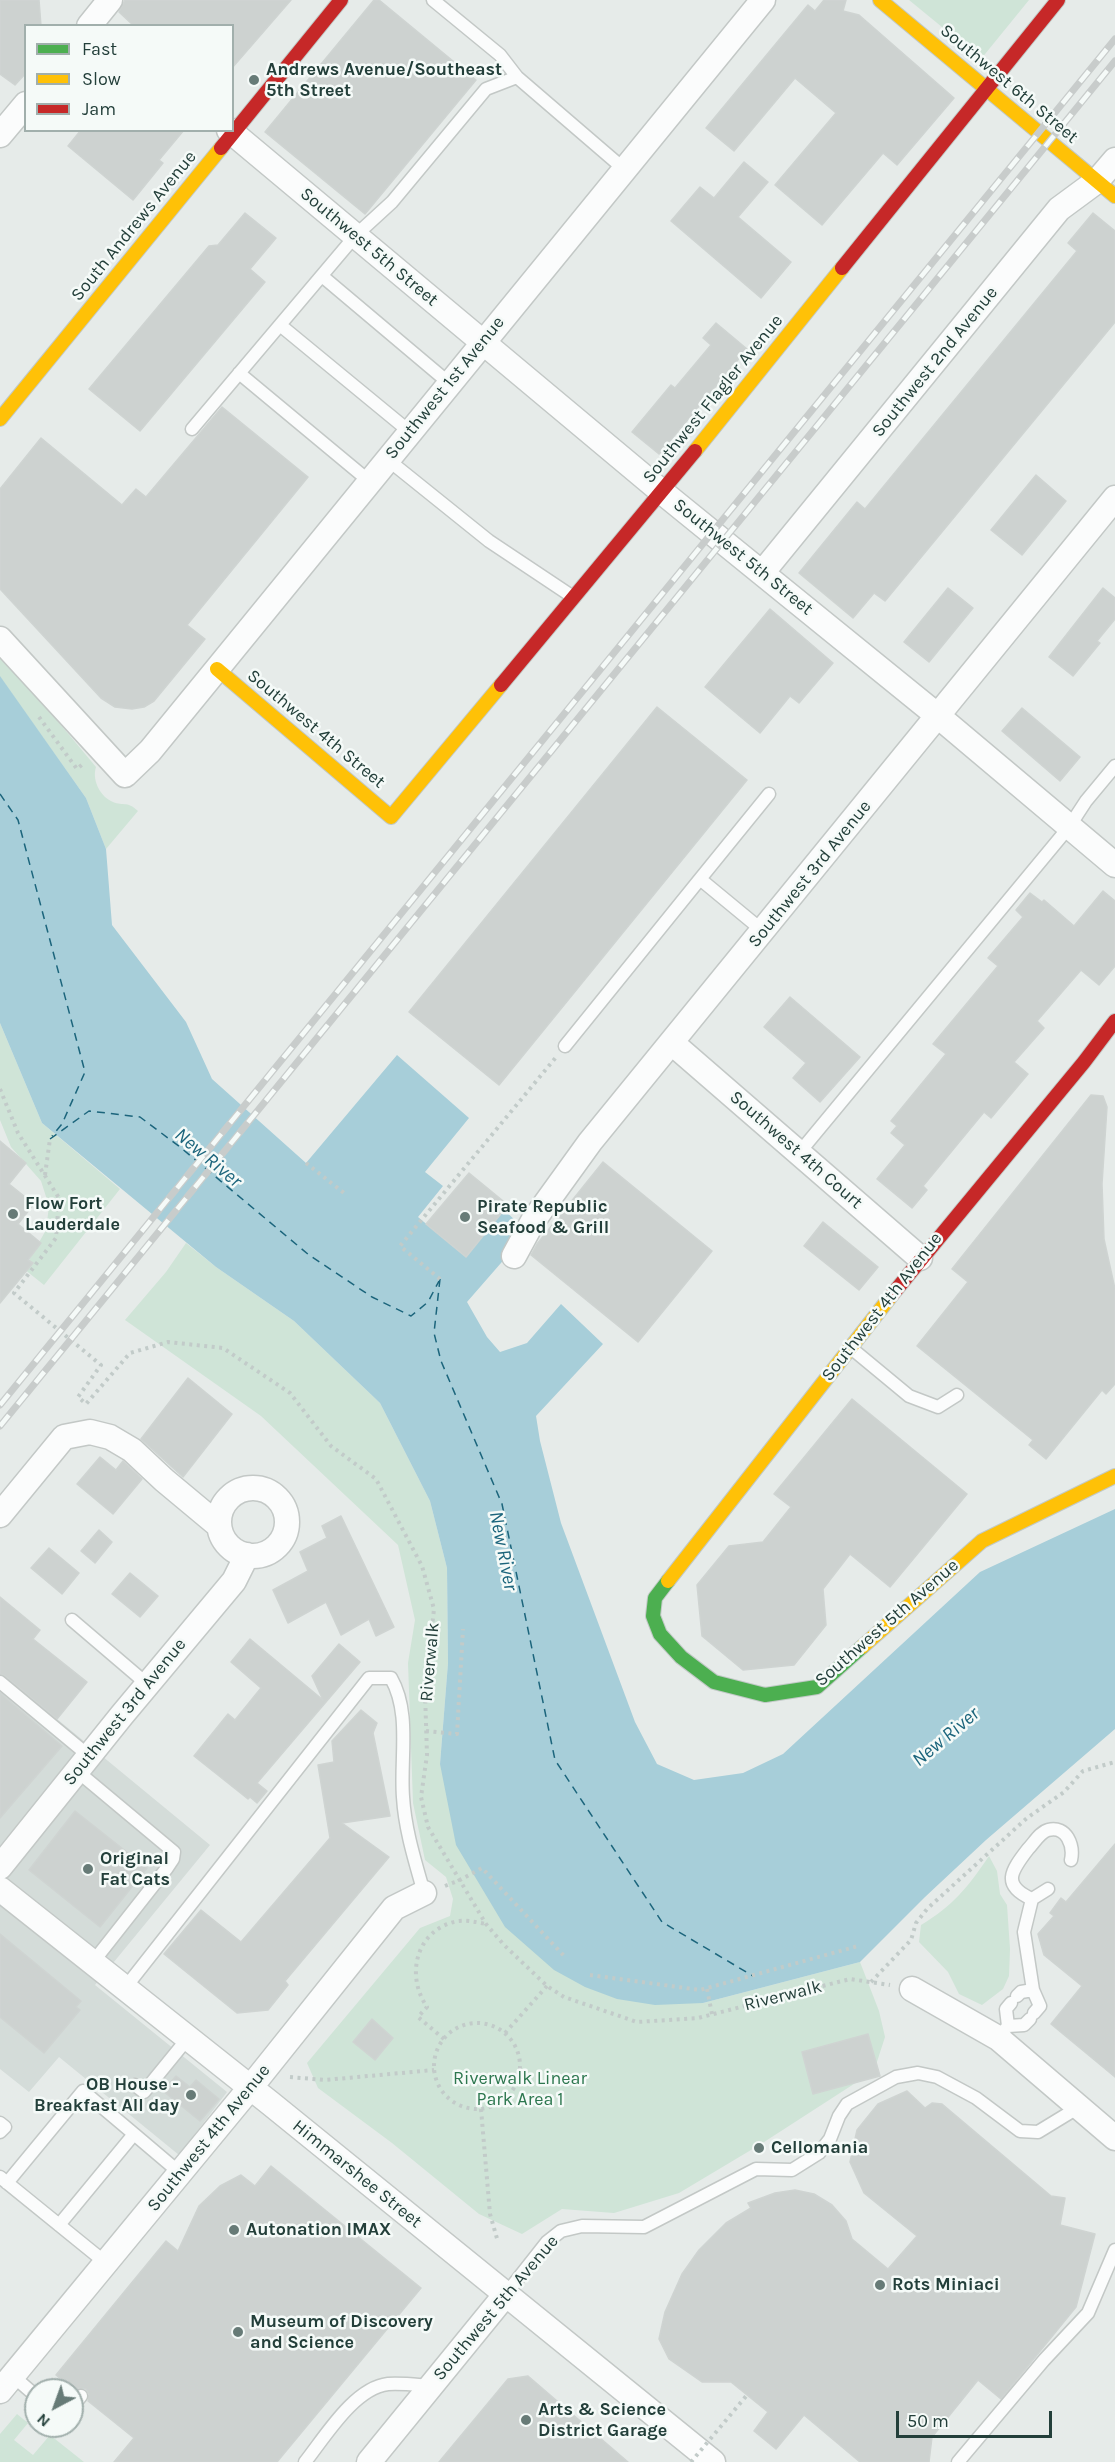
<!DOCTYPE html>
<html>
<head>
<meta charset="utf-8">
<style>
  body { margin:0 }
  #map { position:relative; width:1115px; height:2462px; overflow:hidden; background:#e6ebe9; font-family:Karla,sans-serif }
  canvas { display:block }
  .legend { position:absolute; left:24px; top:24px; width:210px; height:108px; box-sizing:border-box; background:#f5faf8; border:2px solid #a1afac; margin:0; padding:8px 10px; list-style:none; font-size:18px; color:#233f3a }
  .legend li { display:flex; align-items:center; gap:12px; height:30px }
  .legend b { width:30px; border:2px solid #a1afac }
  .north { position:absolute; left:24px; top:2378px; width:60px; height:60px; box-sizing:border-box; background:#f5faf8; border:2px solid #a1afac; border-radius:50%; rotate:221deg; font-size:16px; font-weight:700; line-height:24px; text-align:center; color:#233f3a }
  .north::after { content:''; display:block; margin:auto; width:21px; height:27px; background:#677b77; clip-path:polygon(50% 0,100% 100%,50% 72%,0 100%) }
  .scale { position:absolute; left:896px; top:2411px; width:156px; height:27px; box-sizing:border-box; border:3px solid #233f3a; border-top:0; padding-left:8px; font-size:18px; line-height:21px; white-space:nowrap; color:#233f3a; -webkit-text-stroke:4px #f5faf8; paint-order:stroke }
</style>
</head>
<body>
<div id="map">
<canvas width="1115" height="2462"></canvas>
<ul class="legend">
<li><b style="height:8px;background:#4caf50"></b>Fast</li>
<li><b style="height:8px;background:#ffc107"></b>Slow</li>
<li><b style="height:8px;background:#c62828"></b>Jam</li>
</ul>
<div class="north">N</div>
<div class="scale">50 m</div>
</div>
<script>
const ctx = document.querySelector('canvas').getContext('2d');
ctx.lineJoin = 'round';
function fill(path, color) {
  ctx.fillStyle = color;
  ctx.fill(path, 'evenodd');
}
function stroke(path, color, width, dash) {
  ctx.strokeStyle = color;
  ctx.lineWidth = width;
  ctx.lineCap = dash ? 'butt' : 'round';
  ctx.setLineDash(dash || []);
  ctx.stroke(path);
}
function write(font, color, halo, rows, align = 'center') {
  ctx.font = font + ' Karla,sans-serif';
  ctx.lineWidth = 5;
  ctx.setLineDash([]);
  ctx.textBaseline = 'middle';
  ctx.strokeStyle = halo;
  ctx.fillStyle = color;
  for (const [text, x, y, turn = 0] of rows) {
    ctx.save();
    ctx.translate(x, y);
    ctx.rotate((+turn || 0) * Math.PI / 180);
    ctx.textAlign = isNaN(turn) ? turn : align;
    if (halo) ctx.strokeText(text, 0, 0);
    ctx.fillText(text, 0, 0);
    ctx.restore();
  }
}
const built = new Path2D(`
  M 0,1672 L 210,1845 L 95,1985 L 227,2092 L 179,2155 L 59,2057 L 29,2092 L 0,2069 Z`);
const green = new Path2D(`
  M 909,0 L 1029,0 L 981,59 Z
  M 0,652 L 96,767 C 92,779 99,795 111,801 C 122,807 127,800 138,811 L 106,849 L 86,798 L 0,677 Z
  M 0,1023 L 42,1123 L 120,1189 L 44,1285 L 24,1269 L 46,1230 L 49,1206 L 41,1181 L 11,1147 L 0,1120 Z
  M 186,1243 L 216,1267 L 294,1321 L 380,1403 L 430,1501 L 447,1568 L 448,1663 L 440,1764 L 703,2003 L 860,1962 L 879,2011 L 885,2037 L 874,2071 L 761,2144 L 679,2193 L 614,2213 L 562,2209 L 522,2234 L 479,2214 L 392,2143 L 318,2088 L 307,2063 L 420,1928 L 450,1916 L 453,1899 L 446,1877 L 425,1860 L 413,1803 L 408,1663 L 415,1620 L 398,1545 L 261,1416 L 125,1320 L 166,1272 Z
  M 989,1856 L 997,1871 L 1000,1894 L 1007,1905 L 1010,1949 L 1009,1976 L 1003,1989 L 982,2005 L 959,1994 L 948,1972 L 919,1942 L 921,1925 C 953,1906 968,1887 989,1856 Z
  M 17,2414 L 28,2423 L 14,2440 L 33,2455 L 50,2435 L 84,2462 L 0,2462 L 0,2434 Z`);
const water = new Path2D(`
  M 0,676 L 86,798 L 106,849 L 112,925 L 186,1022 L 212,1079 L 306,1163 L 397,1055 L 469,1118 L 425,1172 L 443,1186 L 418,1217 L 466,1257 L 504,1210 L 528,1232 L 467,1302 L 487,1337 L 500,1352 L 527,1343 L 561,1304 L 603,1344 L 536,1416 L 540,1441 L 561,1523 L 635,1722 L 657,1764 L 694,1780 L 743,1773 L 783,1754 L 980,1572 L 1115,1509 L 1115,1729 L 986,1840 L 925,1897 L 860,1962 L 703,2003 L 655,2005 L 617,1999 L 585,1987 L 554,1970 L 505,1927 L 456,1845 L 440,1764 L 448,1663 L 447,1568 L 430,1501 L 380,1403 L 294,1321 L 216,1267 L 42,1123 L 0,1023 Z`);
const ferry = new Path2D(`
  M 0,794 L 18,820 L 85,1072 L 62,1124 L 52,1136
  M 50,1139 L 89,1111 L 140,1117 L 180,1147 L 309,1255 L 372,1297 L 411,1316 L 428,1302 L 439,1281
  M 440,1279 L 434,1333 L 441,1361 L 502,1504 L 555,1760 L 662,1922 L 753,1976`);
const building = new Path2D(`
  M 0,0 L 39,0 L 41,26 L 26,26 L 26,73 L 15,85 L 0,74 Z
  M 291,0 L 232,68 L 232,26 L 134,26 L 119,12 L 125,0 Z
  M 374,0 L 379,0 L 476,80 L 365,214 L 265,132 Z
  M 824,0 L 846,0 L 843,11 L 859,15 L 954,98 L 897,165 L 883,153 L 822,225 L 775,185 L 836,113 L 795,78 L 734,151 L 706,128 L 808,5 L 815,11 Z
  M 81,130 L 184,130 L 159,160 L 163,163 L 133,200 L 68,146 Z
  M 744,162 L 768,182 L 738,217 L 791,262 L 761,298 L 671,221 L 700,187 L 714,198 Z
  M 245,213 L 276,238 L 250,269 L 265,282 L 140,431 L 89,389 L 209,246 L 218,245 Z
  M 1093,213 L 1115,231 L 1115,322 L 885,601 L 874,593 L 853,618 L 799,573 L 857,502 L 865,509 L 1077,251 L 1068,243 Z
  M 716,323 L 747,349 L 659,454 L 632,432 L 671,385 L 675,388 L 711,345 L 703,338 Z
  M 222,407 L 308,477 L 187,625 L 205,639 L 154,701 L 144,707 L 132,709 L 115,707 L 101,698 L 0,589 L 0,489 L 41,438 L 122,505 L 136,489 L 146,497 Z
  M 1036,475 L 1066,501 L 1022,555 L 991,530 Z
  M 948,588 L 973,608 L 929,662 L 904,642 Z
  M 1103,588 L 1115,598 L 1115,619 L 1097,641 L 1100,643 L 1073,676 L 1049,657 Z
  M 770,609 L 833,663 L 799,703 L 790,696 L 760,733 L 705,687 Z
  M 657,707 L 747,780 L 499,1085 L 409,1012 Z
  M 1022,708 L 1080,757 L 1060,781 L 1002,731 Z
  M 1103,891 L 1115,901 L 1115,966 L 1099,985 L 1081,970 L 1037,1021 L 1044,1028 L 1014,1062 L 1028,1074 L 991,1118 L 984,1112 L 923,1186 L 927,1190 L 912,1208 L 877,1179 L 905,1145 L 891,1133 L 897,1126 L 891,1121 L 946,1054 L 933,1044 L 998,966 L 988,958 L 1023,917 L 1016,910 L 1030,893 L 1042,902 L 1044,900 L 1074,926 Z
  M 790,997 L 860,1057 L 820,1102 L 793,1078 L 806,1063 L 764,1027 Z
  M 1091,1095 L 1103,1096 L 1107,1107 L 1102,1184 L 1104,1239 L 1115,1289 L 1115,1384 L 1106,1394 L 1102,1390 L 1046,1459 L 1029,1445 L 1033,1440 L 917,1346 L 968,1282 L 952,1269 Z
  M 0,1141 L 26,1163 L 9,1184 L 34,1204 L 18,1224 L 41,1243 L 28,1260 L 33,1263 L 0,1303 Z
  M 603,1162 L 712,1251 L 638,1342 L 531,1255 L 537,1244 Z
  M 469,1173 L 508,1205 L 466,1257 L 426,1224 Z
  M 823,1222 L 878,1267 L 859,1290 L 804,1246 Z
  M 188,1378 L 232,1414 L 183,1477 L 141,1439 Z
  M 852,1399 L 967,1494 L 890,1587 L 850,1554 L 823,1589 L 826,1625 L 794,1665 L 743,1670 L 702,1636 L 697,1585 L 729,1546 L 763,1542 L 791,1507 L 774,1494 Z
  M 100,1457 L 116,1470 L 123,1461 L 142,1479 L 113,1514 L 77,1484 Z
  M 341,1516 L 394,1627 L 376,1636 L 369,1619 L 341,1635 L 326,1602 L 288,1623 L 273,1590 L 308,1571 L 300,1552 L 327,1538 L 322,1526 Z
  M 99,1530 L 112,1542 L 95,1563 L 81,1551 Z
  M 49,1548 L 79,1573 L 62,1594 L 31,1568 Z
  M 130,1573 L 158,1596 L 140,1617 L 112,1594 Z
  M 0,1597 L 40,1630 L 33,1639 L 87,1682 L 57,1719 L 5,1676 L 0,1674 Z
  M 250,1639 L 323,1700 L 312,1676 L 339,1644 L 360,1662 L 257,1783 L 267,1791 L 257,1803 L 250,1797 L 248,1799 L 194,1756 L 228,1714 L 235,1720 L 261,1688 L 231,1662 Z
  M 0,1693 L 62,1746 L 0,1818 Z
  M 361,1710 L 377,1723 L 373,1733 L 390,1816 L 342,1823 L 389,1857 L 285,1981 L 288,1985 L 268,2010 L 237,2013 L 164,1954 L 201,1910 L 241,1942 L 330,1838 L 318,1765 L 334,1762 L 332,1741 Z
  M 75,1811 L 147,1868 L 100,1927 L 29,1870 Z
  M 1115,1844 L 1115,2077 L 1051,2024 L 1082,1986 L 1044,1955 L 1038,1934 L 1054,1916 L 1050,1913 L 1061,1898 L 1066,1902 Z
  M 0,1934 L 81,2001 L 76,2007 L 80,2010 L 44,2053 L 0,2017 Z
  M 372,2019 L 393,2038 L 375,2060 L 353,2042 Z
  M 868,2034 L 880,2076 L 813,2094 L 802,2052 Z
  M 176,2076 L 190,2087 L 196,2080 L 219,2099 L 200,2121 L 163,2091 Z
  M 907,2091 L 925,2108 L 932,2103 L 942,2104 L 1051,2196 L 1065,2198 L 1060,2225 L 1095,2234 L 1076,2307 L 1001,2399 L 978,2380 L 932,2437 L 929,2462 L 860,2462 L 804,2415 L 776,2449 L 754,2431 L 768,2412 L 731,2382 L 702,2382 L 669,2359 L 659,2339 L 665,2312 L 682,2274 L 699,2250 L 726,2223 L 751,2208 L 748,2203 L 775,2193 L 795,2190 L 814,2194 L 832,2205 L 846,2221 L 852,2239 L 888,2269 L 917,2236 L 864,2193 L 850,2162 L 857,2130 L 878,2104 Z
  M 271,2166 L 421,2288 L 277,2462 L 114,2462 L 134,2438 L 88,2401 L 89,2394 L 86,2389 L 79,2388 L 75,2390 L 56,2375 L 166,2241 L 178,2251 L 199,2206 L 220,2186 L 241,2175 L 255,2186 Z
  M 528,2376 L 628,2462 L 439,2462 L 508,2379 Z`);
const path = new Path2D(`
  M 39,717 L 77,769 L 84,763
  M 0,1089 L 18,1133 L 59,1198 L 56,1238 L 14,1293 L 101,1365 L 78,1397 L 86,1404 L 130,1353 L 168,1342 L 223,1348 L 290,1393 L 331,1446 L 376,1479 L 422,1566 L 434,1609 L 425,1692 L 427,1755 L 421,1797 L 428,1827 L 486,1924 L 504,1945 L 547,1986 L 564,1997 L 637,2022 L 698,2018 L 850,1979 L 890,1985
  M 306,1163 L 344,1193
  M 45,1175 L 50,1139
  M 440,1279 L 400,1246 L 557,1056
  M 426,1731 L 457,1734 L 463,1629
  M 445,1886 L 460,1880 L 482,1868 L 565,1957
  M 590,1975 L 700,1990 L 858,1946
  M 871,1982 L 911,1940 L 916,1923 L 927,1909 L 1027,1818 L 1064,1792 L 1083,1771 L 1115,1762
  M 707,1989 L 712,2014
  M434 2066a43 43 0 1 1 86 0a43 43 0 1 1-86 0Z
  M 505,2033 L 547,1986
  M 444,2039 L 418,2017 L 427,2007 C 405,1975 416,1929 458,1921 C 467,1920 476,1922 486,1924
  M 290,2077 L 325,2080 L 434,2070
  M 481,2109 L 490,2214 L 498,2242`);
const lane = new Path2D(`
  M 433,0 L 500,55 L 517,77 L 624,169
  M 322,276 L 449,383
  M 280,325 L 410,432
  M 239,373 L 369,481
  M 192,429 L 356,235 L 392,202 L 486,89 L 517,77
  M 387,459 L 489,541 L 573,597
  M 700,879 L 769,794
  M 565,1046 L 700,879 L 763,931
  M 799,1153 L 1069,827 L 1086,801 L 1115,766
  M 851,1348 L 909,1396 L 938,1407 L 957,1395
  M 72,1620 L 147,1684
  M 0,1682 L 89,1756
  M 77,1771 L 174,1852 L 173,1859 L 167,1868 L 93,1962
  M 1032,1899 L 1048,1889
  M 125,1988 L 369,1678 L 391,1678 C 411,1713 400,1758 403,1797 C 405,1830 415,1861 424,1893
  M 1017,1996 L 1021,1992 L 1033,1990
  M 1034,2013 L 1040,2006 L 1033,1990 L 1024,1932 L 1032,1899 C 1001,1885 1011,1871 1028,1849 C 1034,1843 1040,1832 1048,1830 C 1067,1825 1074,1846 1071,1860
  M 1008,2026 L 1024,2025 L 1030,2019
  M 998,2038 L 1008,2026 L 1006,2009 L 1011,2003
  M 135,2085 L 144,2092 L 188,2038
  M 0,2123 L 5,2127 L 0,2132
  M 134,2134 L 180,2173
  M 0,2177 L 106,2263
  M 7,2183 L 83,2091 L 134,2134 L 59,2225
  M 506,2294 L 547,2242 L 561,2231 L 582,2226 L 644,2227 L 756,2169 L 792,2170 L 819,2153 L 830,2139 L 839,2116 L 847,2104 L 896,2077 L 918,2073 L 937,2077 L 976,2098 L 1020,2131 L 1038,2132 L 1079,2107
  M 13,2376 L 36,2396
  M 72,2407 L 81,2396
  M 305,2462 C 325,2437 354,2388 388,2384 C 402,2383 417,2385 430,2386
  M 958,2462 L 1044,2360 L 1088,2313 L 1115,2250`);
const street = new Path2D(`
  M 89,26 L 110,0
  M 229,130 L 662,492 L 938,716 L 1115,865
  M 0,135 L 26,104
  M 762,573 L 1059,209 L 1097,181 L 1115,160
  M 0,639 L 125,775 L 150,751 L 217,669 L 763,0
  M 672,1043 L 920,1258
  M 514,1256 L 533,1221 L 590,1142 L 1115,498
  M219 1522a34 34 0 1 1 68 0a34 34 0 1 1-68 0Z
  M 0,1515 L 64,1437 L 90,1432 L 110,1437 L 132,1450 L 164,1480 L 218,1525
  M 0,1867 L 122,1715 L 234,1581 L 247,1555
  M 0,1889 L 270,2103 L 713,2462
  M 912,1989 L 998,2038 L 1115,2138
  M 0,2391 L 250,2088 L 394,1908 L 424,1893
  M 369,2462 L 506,2294`);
const fast = new Path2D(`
  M 668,1581 L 655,1598 L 653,1616 L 660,1634 L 681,1657 L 714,1682 L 765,1695 L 817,1687 L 862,1647`);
const slow = new Path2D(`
  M 880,0 L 1115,196
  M 0,419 L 221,148
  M 695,451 L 842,268
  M 217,669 L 391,817 L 501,685
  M 668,1581 L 891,1296
  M 862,1647 L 982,1541 L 1115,1476`);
const jam = new Path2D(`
  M 221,148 L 341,0
  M 842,268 L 1058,0
  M 501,685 L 695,451
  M 891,1296 L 1084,1062 L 1115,1021`);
const rail = new Path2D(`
  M 0,1405 L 1115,39
  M 0,1426 L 1115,61`);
const pathBridge = new Path2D(`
  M 691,2462 L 747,2395`);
const markers = [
  [254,80,6,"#677b77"],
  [13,1214,6,"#677b77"],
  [465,1217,6,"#677b77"],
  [88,1869,6,"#677b77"],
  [191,2095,6,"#677b77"],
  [759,2148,6,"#677b77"],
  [234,2230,6,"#677b77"],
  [880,2285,6,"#677b77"],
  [238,2332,6,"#677b77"],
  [526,2420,6,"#677b77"]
];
const poiNames = [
  ["Andrews Avenue/Southeast",266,70],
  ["5th Street",266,91],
  ["Flow Fort",25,1204],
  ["Lauderdale",25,1225],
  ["Pirate Republic",477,1207],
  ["Seafood & Grill",477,1228],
  ["Original",100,1859],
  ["Fat Cats",100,1880],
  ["OB House -",179,2085,"right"],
  ["Breakfast All day",179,2106,"right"],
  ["Cellomania",771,2148],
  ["Autonation IMAX",246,2230],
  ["Rots Miniaci",892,2285],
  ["Museum of Discovery",250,2322],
  ["and Science",250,2343],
  ["Arts & Science",538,2410],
  ["District Garage",538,2431]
];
const streetNames = [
  ["Southwest 6th Street",1009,84,40],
  ["South Andrews Avenue",134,226,-51],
  ["Southwest 5th Street",369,247,40],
  ["Southwest 2nd Avenue",935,362,-51],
  ["Southwest 1st Avenue",445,388,-51],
  ["Southwest Flagler Avenue",713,399,-51],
  ["Southwest 5th Street",743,557,39],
  ["Southwest 4th Street",316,729,40],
  ["Southwest 3rd Avenue",810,874,-51],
  ["Southwest 4th Court",796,1150,41],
  ["Southwest 4th Avenue",882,1307,-52],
  ["Southwest 5th Avenue",887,1623,-41],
  ["Riverwalk",430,1662,-85],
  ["Southwest 3rd Avenue",125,1712,-51],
  ["Riverwalk",783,1996,-14],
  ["Southwest 4th Avenue",209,2138,-51],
  ["Himmarshee Street",357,2174,39],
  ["Southwest 5th Avenue",496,2308,-50]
];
const parkNames = [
  ["Riverwalk Linear",520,2079],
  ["Park Area 1",520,2100]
];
const waterNames = [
  ["New River",208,1158,40],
  ["New River",503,1551,79],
  ["New River",946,1737,-40]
];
fill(built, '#d4dcd9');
fill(green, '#cfe4d7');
fill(water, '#a7ced9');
stroke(ferry, '#1c657c', 1.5, [8, 6]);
fill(building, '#cdd2d0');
stroke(building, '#cfd4d2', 1.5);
stroke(lane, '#c3c8c6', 15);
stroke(street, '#c3c8c6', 27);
stroke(fast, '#c1c9c6', 16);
stroke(slow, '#c1c9c6', 16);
stroke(jam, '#c1c9c6', 16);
stroke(path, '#c2cbc9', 4, [3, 4.5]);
stroke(lane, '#fbfcfc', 12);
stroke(street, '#fbfcfc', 24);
stroke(fast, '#4caf50', 14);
stroke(slow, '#ffc107', 14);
stroke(jam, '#c62828', 14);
stroke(rail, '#c8cccb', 7);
stroke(rail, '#f5faf8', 4.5, [14]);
stroke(pathBridge, '#c2cbc9', 4, [3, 4.5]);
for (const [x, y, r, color] of markers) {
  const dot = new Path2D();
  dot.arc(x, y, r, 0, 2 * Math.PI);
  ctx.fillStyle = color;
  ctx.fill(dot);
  stroke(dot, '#f5faf8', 2);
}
write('bold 18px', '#233f3a', '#f5faf8', poiNames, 'left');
write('18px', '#233f3a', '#f5faf8', streetNames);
write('18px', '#2d774f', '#f5faf8', parkNames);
write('italic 20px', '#1c657c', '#f5faf8', waterNames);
</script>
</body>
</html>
